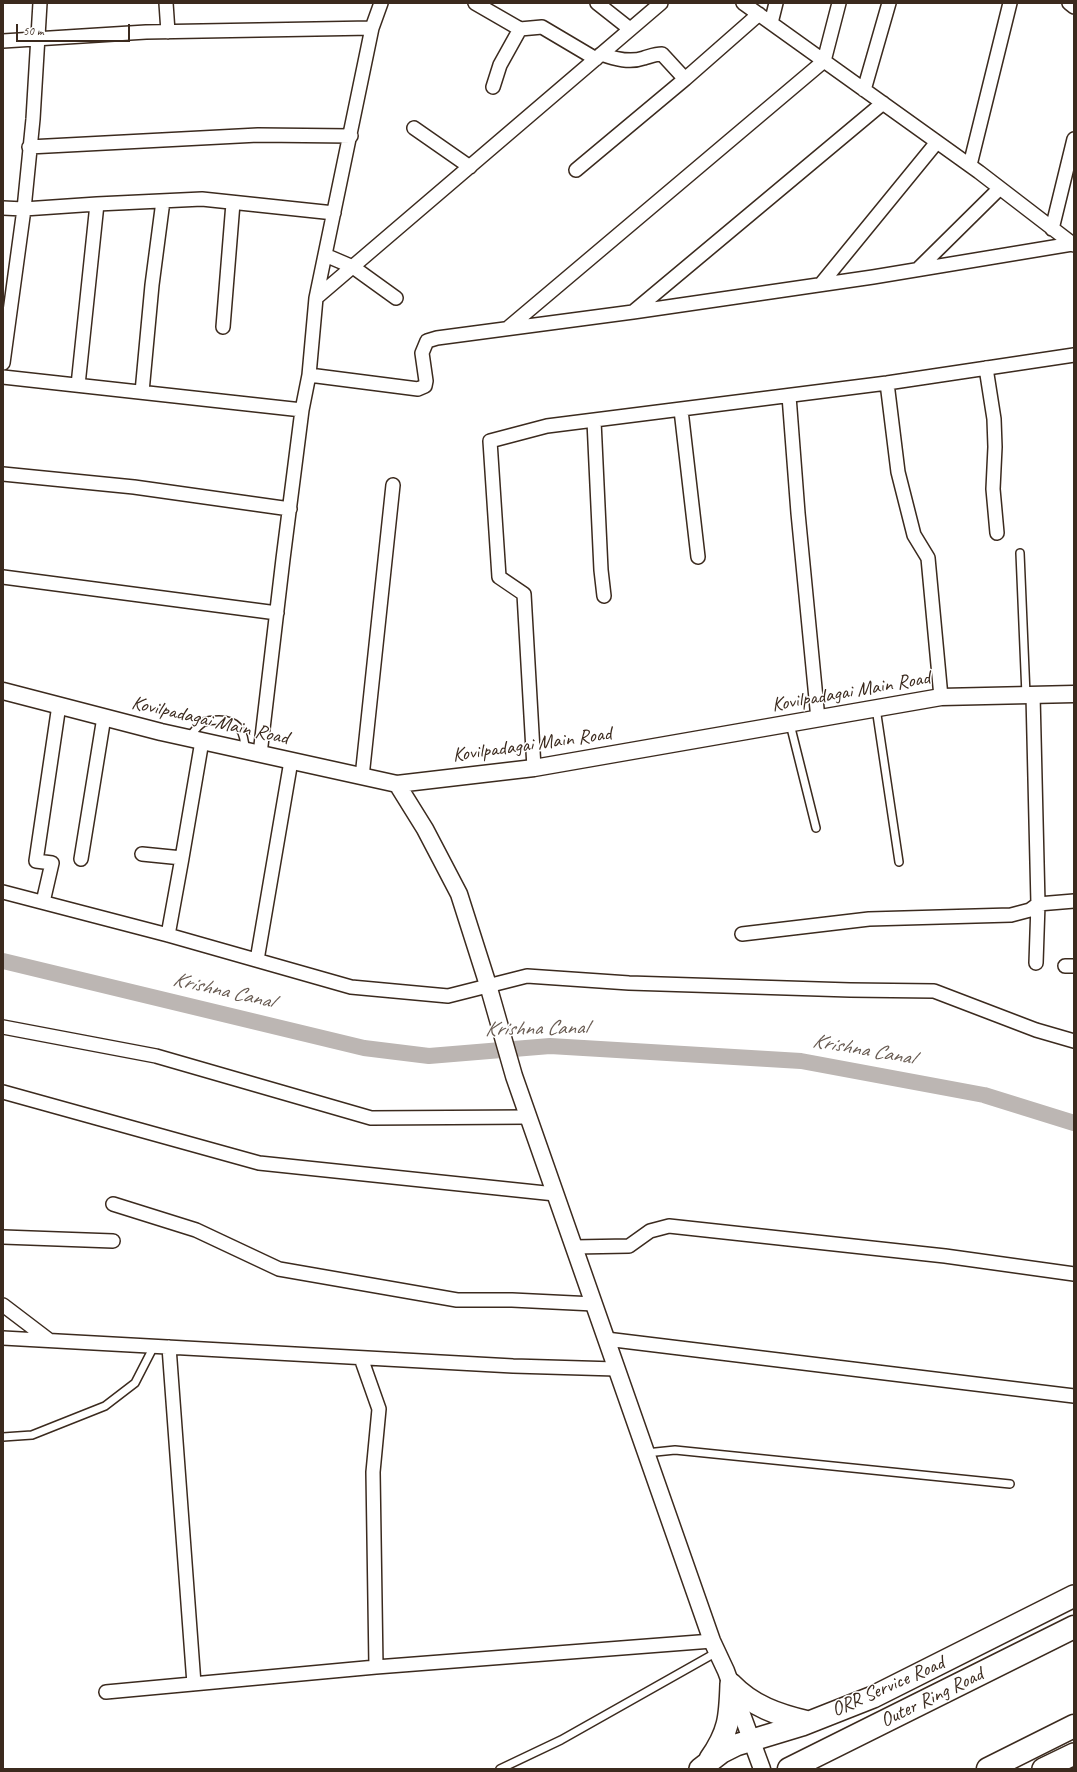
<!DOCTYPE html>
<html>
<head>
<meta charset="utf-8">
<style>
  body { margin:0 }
  #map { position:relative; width:1077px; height:1772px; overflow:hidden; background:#fff; font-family:Caveat,sans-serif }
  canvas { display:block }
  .frame { position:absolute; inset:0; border:4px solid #3b2a1e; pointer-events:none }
  .scale { position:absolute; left:16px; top:24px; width:114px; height:18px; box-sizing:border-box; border:2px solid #3b2a1e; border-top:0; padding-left:5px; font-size:12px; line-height:14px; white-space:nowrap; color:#3b2a1e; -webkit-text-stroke:3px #fff; paint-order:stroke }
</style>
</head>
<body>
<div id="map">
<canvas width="1077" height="1772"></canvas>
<div class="frame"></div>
<div class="scale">50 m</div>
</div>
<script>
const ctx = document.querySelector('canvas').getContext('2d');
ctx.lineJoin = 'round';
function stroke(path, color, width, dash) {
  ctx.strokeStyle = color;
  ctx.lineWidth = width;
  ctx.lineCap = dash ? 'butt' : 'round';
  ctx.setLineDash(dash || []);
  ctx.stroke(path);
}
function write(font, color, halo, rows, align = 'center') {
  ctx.font = font + ' Caveat,sans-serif';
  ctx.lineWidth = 3;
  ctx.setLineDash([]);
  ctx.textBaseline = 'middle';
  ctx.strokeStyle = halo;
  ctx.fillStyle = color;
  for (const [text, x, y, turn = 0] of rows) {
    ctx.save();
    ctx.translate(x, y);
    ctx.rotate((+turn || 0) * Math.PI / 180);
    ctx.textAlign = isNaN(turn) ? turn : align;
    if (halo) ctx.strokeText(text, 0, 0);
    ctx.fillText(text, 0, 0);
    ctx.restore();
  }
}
const canal = new Path2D(`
  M 3,961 L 364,1048 L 429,1056 L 550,1046 L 801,1061 L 984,1095 L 1074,1123`);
const service = new Path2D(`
  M 1020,553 L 1026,695
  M 876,708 L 899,862
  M 790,724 L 816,828
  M 188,738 C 193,733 197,726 204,722 C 209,720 214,720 219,720 C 239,720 245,732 245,751
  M 3,1437 L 32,1435 L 105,1406 L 135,1383 L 154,1346
  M 646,1453 L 675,1450 L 1010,1484
  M 500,1769 L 561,1740 L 717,1652`);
const minor = new Path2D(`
  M 166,3 L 168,32
  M 475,3 L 520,29 L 542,27 L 596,59
  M 597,3 L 630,29
  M 743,3 L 979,172 L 1074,245
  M 1069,3 L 1074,7
  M 771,23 L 776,3
  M 3,41 L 146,32 L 372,28
  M 601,54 C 615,59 630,63 644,58 C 651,56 655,54 662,54 L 685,79
  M 493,87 L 500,65 L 520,29
  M 864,90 L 889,3
  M 414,128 L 470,167
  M 29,147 L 258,135 L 351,136
  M 970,165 L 1010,3
  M 576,170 L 685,79 L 759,14
  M 3,208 L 24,209 L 97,204 L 202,199 L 334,213
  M 1052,229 L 1074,139
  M 325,255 L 353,267 L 396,298
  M 918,269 L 1000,188
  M 821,284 L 937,142
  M 316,298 L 661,3
  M 633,312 L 873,277 L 1072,244
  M 223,327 L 233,203
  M 509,327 L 824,61 L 839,3
  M 3,363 L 24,209 L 33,119 L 40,3
  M 986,368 L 994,419 L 995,447 L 993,489 L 997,533
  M 309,375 L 418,389 L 425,386 L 426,381 L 422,353 L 427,341 L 437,338 L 633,312 L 883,103
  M 3,377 L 302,410
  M 887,383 L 898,472 L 914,535 L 928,558 L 941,697
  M 78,385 L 97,204
  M 142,392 L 152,285 L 163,201
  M 789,396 L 798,513 L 818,719
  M 681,410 L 698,557
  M 594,421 L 601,570 L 604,596
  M 3,474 L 134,487 L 290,509
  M 3,577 L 277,613
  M 1033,695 L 1038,904 L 1036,963
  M 260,754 L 283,559 L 302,410 L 309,375 L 316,298 L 372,28 L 381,3
  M 534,768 L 524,594 L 499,577 L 490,441 L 547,426 L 887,383 L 1074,355
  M 362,777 L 393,485
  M 142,854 L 182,858 L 202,741
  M 81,859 L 104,717
  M 3,892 L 168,935 L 351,987 L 448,996 L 527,976 L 629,983 L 850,990 L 934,991 L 1036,1030 L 1074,1041
  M 43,902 L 52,863 L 36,861 L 59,705
  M 742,934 L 869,919 L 1011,915 L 1030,910 L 1038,904 L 1074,901
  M 168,935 L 182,858
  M 257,960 L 291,761
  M 1065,966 L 1074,966
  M 3,1027 L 156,1056 L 371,1118 L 528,1117
  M 3,1092 L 259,1163 L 555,1194
  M 113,1204 L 196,1230 L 279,1269 L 457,1300 L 512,1300 L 594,1304
  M 3,1237 L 113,1241
  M 574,1247 L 629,1246 L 650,1231 L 669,1226 L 945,1256 L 1074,1274
  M 3,1305 L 49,1340
  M 3,1338 L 513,1366 L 616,1369
  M 606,1339 L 1074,1396
  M 169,1347 L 194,1684
  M 361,1358 L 379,1409 L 373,1472 L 376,1667
  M 106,1692 L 376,1667 L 712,1641`);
const tertiary = new Path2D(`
  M 3,691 L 161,732 L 397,784 L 534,768 L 941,697 L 1074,694
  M 397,784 L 425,829 L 459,894 L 488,985 L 514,1076 L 712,1641 L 726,1671 L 762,1769`);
const primary = new Path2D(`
  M 731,1684 C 752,1706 778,1715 808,1722
  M 710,1759 C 729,1732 730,1717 731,1684
  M 700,1769 L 722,1752 L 736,1745 L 802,1725 L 873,1697 L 1074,1596
  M 1043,1769 L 1074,1754`);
const motorway = new Path2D(`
  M 789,1769 L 1074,1627
  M 988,1769 L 1074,1726`);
const streetNames = [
  ["Kovilpadagai Main Road",851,692,-10],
  ["Kovilpadagai Main Road",210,721,13],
  ["Kovilpadagai Main Road",532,745,-8],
  ["ORR Service Road",888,1687,-24],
  ["Outer Ring Road",932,1698,-26]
];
const waterNames = [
  ["Krishna Canal",223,991,13],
  ["Krishna Canal",536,1029,-1],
  ["Krishna Canal",863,1050,10]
];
stroke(canal, '#bcb6b3', 16);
stroke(service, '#3b2a1e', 10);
stroke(minor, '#3b2a1e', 16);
stroke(tertiary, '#3b2a1e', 19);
stroke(primary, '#3b2a1e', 24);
stroke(motorway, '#3b2a1e', 25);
stroke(service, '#fff', 7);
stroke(minor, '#fff', 13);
stroke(tertiary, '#fff', 16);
stroke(primary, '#fff', 21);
stroke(motorway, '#fff', 22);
write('20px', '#3b2a1e', '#fff', streetNames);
write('italic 21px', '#685b52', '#fff', waterNames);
</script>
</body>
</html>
